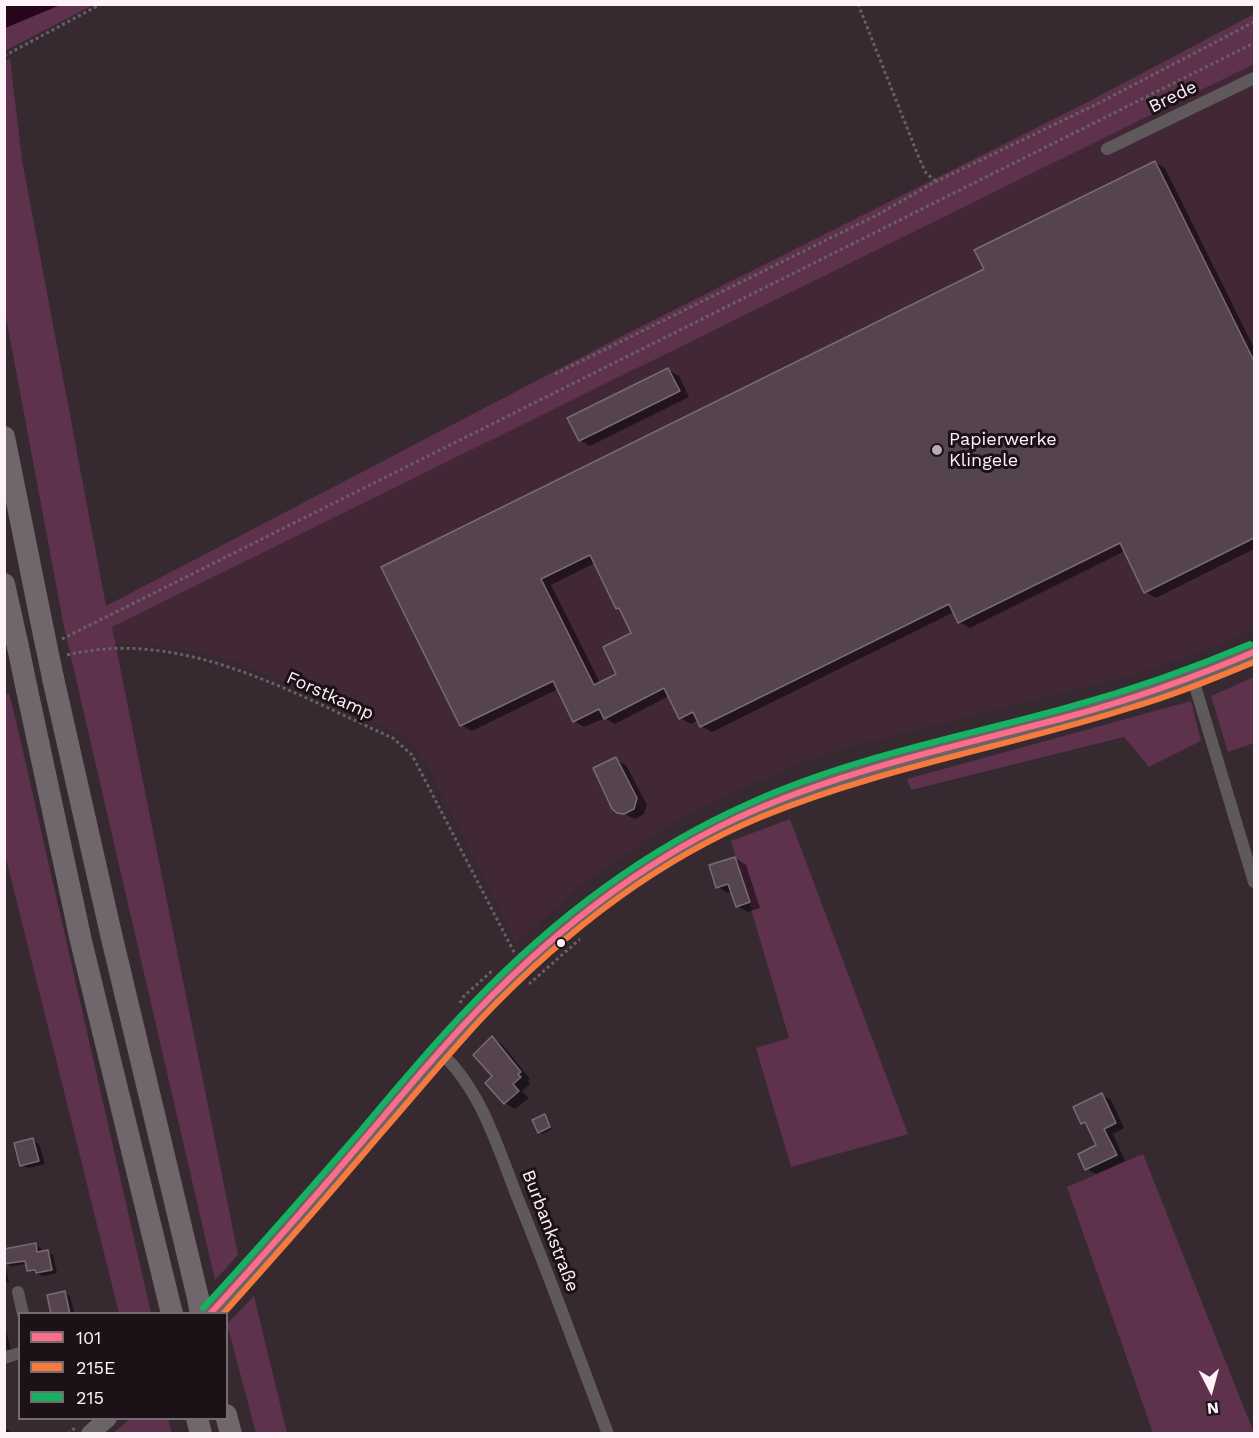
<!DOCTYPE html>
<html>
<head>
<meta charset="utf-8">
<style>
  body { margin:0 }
  #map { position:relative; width:1259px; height:1438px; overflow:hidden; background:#362930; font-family:"Work Sans",sans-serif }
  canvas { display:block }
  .frame { position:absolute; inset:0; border:6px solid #fef1f7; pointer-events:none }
  .legend { position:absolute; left:18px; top:1312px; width:210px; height:108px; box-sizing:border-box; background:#1b1117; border:2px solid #766b71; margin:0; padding:8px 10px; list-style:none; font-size:18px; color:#fef1f7 }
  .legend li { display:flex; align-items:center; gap:12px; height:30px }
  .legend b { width:30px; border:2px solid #766b71 }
  .north { position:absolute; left:1181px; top:1360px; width:60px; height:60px; -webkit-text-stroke:4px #1b1117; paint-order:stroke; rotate:174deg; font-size:16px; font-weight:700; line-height:24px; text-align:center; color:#fef1f7 }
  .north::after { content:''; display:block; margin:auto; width:21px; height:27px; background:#fef1f7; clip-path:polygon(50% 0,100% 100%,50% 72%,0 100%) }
</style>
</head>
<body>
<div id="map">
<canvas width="1259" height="1438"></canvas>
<div class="frame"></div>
<ul class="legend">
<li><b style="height:8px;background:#fb6d88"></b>101</li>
<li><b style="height:8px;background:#f6793e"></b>215E</li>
<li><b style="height:8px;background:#13b361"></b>215</li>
</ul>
<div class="north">N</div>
</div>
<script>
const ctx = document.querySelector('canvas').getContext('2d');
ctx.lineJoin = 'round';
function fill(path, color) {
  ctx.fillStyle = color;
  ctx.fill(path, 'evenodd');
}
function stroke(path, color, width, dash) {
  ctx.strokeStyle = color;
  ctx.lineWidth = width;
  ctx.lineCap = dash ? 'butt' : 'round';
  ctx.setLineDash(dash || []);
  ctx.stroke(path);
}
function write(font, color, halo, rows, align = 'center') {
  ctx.font = font + ' "Work Sans",sans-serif';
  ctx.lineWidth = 6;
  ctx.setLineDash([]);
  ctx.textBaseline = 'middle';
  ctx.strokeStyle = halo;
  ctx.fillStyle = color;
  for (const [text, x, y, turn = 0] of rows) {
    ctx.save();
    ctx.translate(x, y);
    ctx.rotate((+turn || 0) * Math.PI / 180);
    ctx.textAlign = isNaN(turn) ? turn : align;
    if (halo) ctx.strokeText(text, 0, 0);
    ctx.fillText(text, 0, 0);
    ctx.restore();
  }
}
const built = new Path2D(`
  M 1254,64 L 1254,628 L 1241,635 L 1189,657 L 1141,673 L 842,749 L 795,765 L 703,807 L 657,833 L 580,886 L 516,944 L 428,768 L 418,752 L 407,740 L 395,732 L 239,663 L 177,648 L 114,644 L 112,627 Z`);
const green = new Path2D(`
  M 60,5 L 93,5 L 5,51 L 5,28 Z
  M 1254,14 L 1254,64 L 112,627 L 238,1255 L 215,1280 L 64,627 L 5,312 L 5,61 L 10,58 L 22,160 L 106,606 L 620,337 L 1084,104 Z
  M 1254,677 L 1254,743 L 1228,752 L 1211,696 Z
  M 9,693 L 17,725 L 151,1313 L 119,1313 L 5,854 L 4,696 Z
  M 1191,701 L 1201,741 L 1149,767 L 1124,737 L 911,790 L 907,779 Z
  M 790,819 L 908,1134 L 791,1167 L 756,1048 L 789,1038 L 731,841 Z
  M 1143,1154 L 1254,1433 L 1153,1433 L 1067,1187 Z
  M 254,1296 L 287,1433 L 256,1433 L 227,1324 Z
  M 131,1418 L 168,1419 L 172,1433 L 113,1433 Z`);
const water = new Path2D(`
  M 5,4 L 60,4 L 60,5 L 5,28 Z`);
const shadow = new Path2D(`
  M 1155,162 L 1165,168 L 1254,348 L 1254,549 L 1156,598 L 1146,592 L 1125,551 L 970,628 L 959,622 L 954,612 L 712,732 L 701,726 L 699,720 L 691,724 L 680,718 L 669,696 L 615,724 L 605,718 L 584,727 L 574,721 L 558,689 L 472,731 L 461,725 L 383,568 L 986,270 ZM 595,563 L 617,608 L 621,611 L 633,634 L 618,674 L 600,683 L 551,585 Z
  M 668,370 L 679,376 L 689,397 L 590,446 L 580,440 Z
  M 615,759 L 626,765 L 647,805 L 644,814 L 635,819 L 618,811 Z
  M 735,858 L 746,865 L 760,908 L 748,912 L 737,906 L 732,891 L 728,893 L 718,887 Z
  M 492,1038 L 502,1044 L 530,1079 L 528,1081 L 530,1084 L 522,1091 L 529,1098 L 515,1109 L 505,1103 L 494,1077 Z
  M 1102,1095 L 1111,1100 L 1124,1128 L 1113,1134 L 1125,1161 L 1096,1174 L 1087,1169 L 1080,1154 L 1098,1146 L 1088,1126 L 1082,1123 Z
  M 545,1116 L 547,1118 L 552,1129 L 542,1134 L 539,1132 Z
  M 32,1140 L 39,1144 L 45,1164 L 28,1168 L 21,1165 Z
  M 35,1245 L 41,1248 L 42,1253 L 47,1252 L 53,1255 L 57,1273 L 43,1276 L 28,1270 L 27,1264 L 11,1266 L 5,1263 Z
  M 5,1264 L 9,1282 L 4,1284 L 4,1265 Z
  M 65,1293 L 70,1296 L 74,1312 L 76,1314 L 52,1314 Z
  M 5,1327 L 11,1350 L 4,1347 Z
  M 4,1428 L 11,1432 L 12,1434 L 4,1434 Z`);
const building = new Path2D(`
  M 1155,161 L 1254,361 L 1254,538 L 1144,593 L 1120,543 L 958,623 L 949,604 L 700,727 L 693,712 L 679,719 L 664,688 L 604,719 L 599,709 L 573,722 L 553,681 L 460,726 L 381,567 L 984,269 L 974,250 ZM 590,555 L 616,609 L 619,608 L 631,633 L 603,647 L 616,674 L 594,685 L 541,579 Z
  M 668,368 L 680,391 L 579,441 L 567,418 Z
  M 616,757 L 637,798 L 634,809 L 624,814 L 617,813 L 612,809 L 593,768 Z
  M 735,857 L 750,902 L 736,907 L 728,884 L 716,888 L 709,865 Z
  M 492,1036 L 521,1072 L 518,1074 L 521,1077 L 513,1084 L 519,1091 L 504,1104 L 485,1083 L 492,1076 L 473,1055 Z
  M 1102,1093 L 1116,1123 L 1104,1129 L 1117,1155 L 1085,1170 L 1078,1154 L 1096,1145 L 1085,1122 L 1081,1124 L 1073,1107 Z
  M 545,1114 L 550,1127 L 538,1133 L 532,1120 Z
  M 33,1138 L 39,1161 L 20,1166 L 14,1143 Z
  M 36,1243 L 37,1252 L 48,1250 L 52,1270 L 36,1273 L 35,1270 L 27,1271 L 25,1261 L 4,1264 L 4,1249 Z
  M 65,1291 L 70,1314 L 51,1314 L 47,1295 Z`);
const path = new Path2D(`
  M 858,4 L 919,158 L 926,173 L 937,182
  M 4,56 L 101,4
  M 555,374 L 877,215 L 933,183 L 1099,103 L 1254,22
  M 62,639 L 1254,43
  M 67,655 C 181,627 292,693 393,738 L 412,755 L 515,954
  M 529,984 L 580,939
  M 460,1003 L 464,996 L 493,970
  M 68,1434 L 76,1427`);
const minor = new Path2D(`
  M 1107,149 L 1254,78
  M 1193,679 L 1254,882
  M 440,1052 C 481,1089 498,1148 518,1199 C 550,1277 578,1355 608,1434
  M 18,1292 L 23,1314
  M 4,1358 L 20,1353`);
const secondary = new Path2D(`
  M 210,1314 C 261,1259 310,1203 359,1146 C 398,1101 436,1054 477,1011 C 556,928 648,857 755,810 C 916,740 1096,727 1254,652
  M 90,1434 L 108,1418`);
const motorway = new Path2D(`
  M 4,437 L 44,635
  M 4,584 L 18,647
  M 53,678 L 111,934 L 198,1298
  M 27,690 L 81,941 L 172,1314
  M 226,1415 L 231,1434
  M 197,1418 L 201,1434`);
const motorwayBridge = new Path2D(`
  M 44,635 L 53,678
  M 18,647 L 27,690
  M 198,1298 L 201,1314`);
const bus1 = new Path2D(`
  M 210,1314 C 264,1255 316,1196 367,1136 C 403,1094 438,1051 477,1011 C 556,929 649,856 755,810 C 855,767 962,745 1067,717 C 1131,700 1193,678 1254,652`);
const bus2 = new Path2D(`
  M 223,1314 C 275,1256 327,1197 377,1138 C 412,1098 445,1058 481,1019 C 560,936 655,861 761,817 C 883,767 1012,746 1136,706 C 1177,694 1216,678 1254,662`);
const bus3 = new Path2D(`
  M 203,1308 C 256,1251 306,1193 357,1135 C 394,1091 431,1046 471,1005 C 551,921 644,850 750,803 C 851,757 962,737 1069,707 C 1131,690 1191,669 1250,644`);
const markers = [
  [937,450,6,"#b8abb1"],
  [561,943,5,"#fef1f7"]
];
const streetNames = [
  ["Brede",1173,97,-26],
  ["Forstkamp",330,696,24],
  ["Burbankstraße",550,1231,69]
];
const poiNames = [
  ["Papierwerke",949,440],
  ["Klingele",949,461]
];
fill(built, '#422736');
fill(green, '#5e324c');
fill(water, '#27051b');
fill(shadow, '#0007');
fill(building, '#55444e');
stroke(building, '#776c71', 1.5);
stroke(path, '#676064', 3, [3, 3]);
stroke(minor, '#5f595c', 12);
stroke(secondary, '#6a6467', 18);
stroke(motorway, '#70676c', 22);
stroke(motorwayBridge, '#70676c', 22);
stroke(bus1, '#fb6d88', 6);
stroke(bus2, '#f6793e', 6);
stroke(bus3, '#13b361', 6);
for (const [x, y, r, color] of markers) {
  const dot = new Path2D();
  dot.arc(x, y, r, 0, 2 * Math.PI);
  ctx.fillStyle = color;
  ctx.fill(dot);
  stroke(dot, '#1b1117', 2);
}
write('18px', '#fef1f7', '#1b1117', streetNames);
write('18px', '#fef1f7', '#1b1117', poiNames, 'left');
</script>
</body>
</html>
